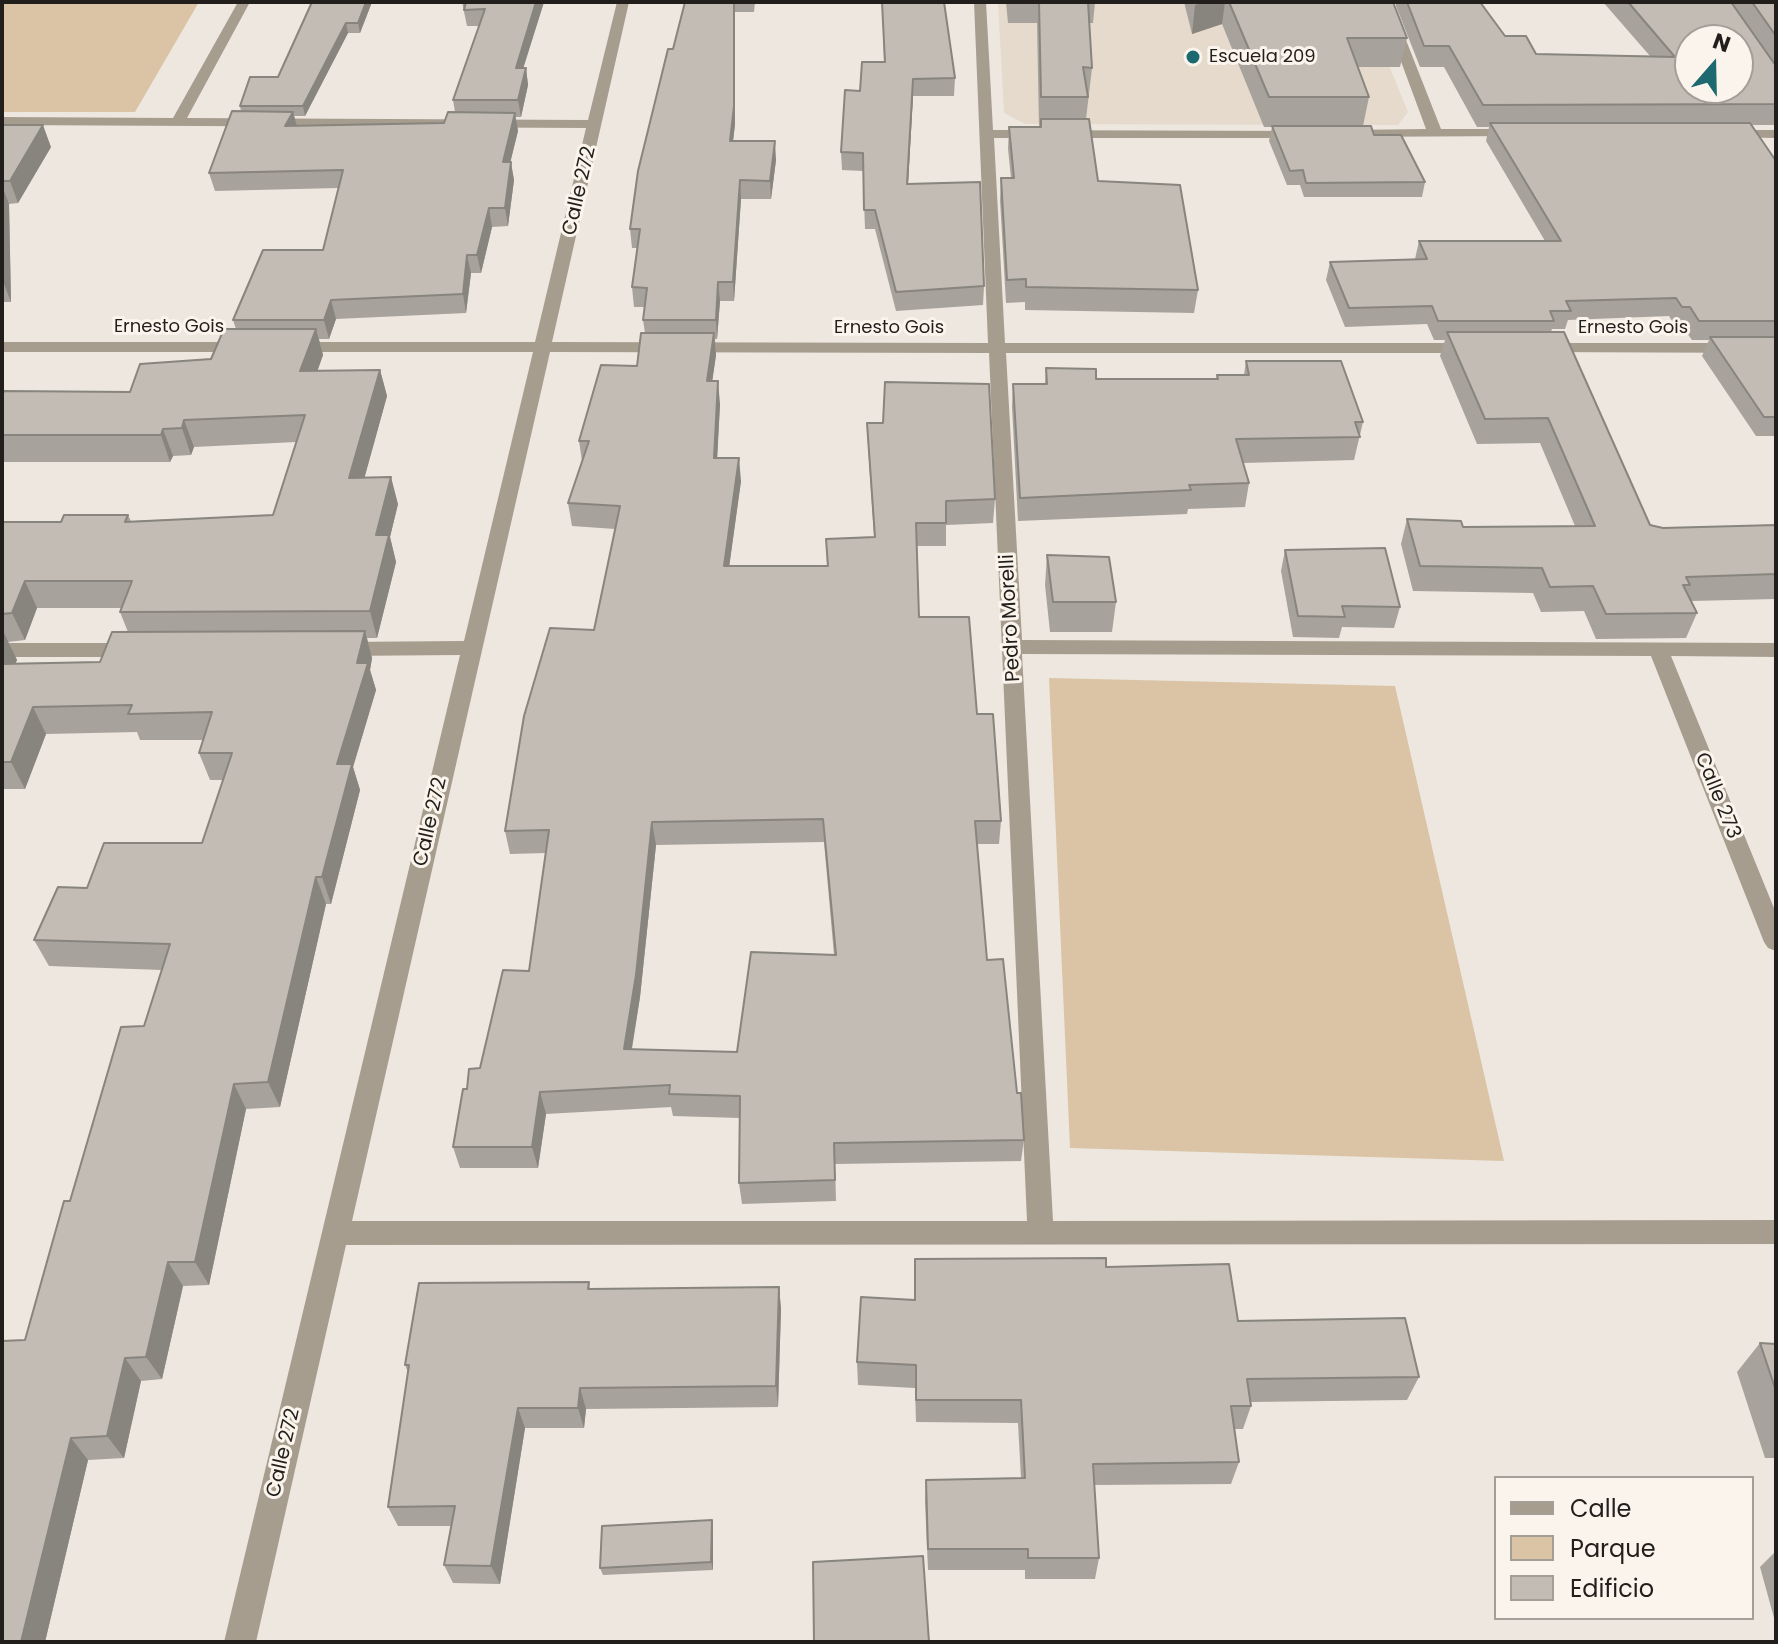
<!DOCTYPE html>
<html>
<head>
<meta charset="utf-8">
<style>
  body { margin:0 }
  #map { position:relative; width:1778px; height:1644px; overflow:hidden; background:#ede7df; font-family:Poppins,sans-serif }
  canvas { display:block }
  .frame { position:absolute; inset:0; border:4px solid #211e1b; pointer-events:none }
  .legend { position:absolute; left:1494px; top:1476px; width:260px; height:144px; box-sizing:border-box; background:#faf4ec; border:2px solid #a39e98; margin:0; padding:10px 14px; list-style:none; font-size:24px; color:#211e1b }
  .legend li { display:flex; align-items:center; gap:16px; height:40px }
  .legend b { width:40px; border:2px solid #a39e98 }
  .north { position:absolute; left:1674px; top:24px; width:80px; height:80px; box-sizing:border-box; background:#faf4ec; border:2px solid #a39e98; border-radius:50%; rotate:20deg; font-size:22px; font-weight:700; line-height:32px; text-align:center; color:#211e1b }
  .north::after { content:''; display:block; margin:auto; width:28px; height:36px; background:#1d6970; clip-path:polygon(50% 0,100% 100%,50% 72%,0 100%) }
</style>
</head>
<body>
<div id="map">
<canvas width="1778" height="1644"></canvas>
<div class="frame"></div>
<ul class="legend">
<li><b style="height:10px;background:#a79d8f"></b>Calle</li>
<li><b style="height:22px;background:#dac4a5"></b>Parque</li>
<li><b style="height:22px;background:#c2bcb4"></b>Edificio</li>
</ul>
<div class="north">N</div>
</div>
<script>
const ctx = document.querySelector('canvas').getContext('2d');
ctx.lineJoin = 'round';
function fill(path, color) {
  ctx.fillStyle = color;
  ctx.fill(path, 'evenodd');
}
function stroke(path, color, width, dash) {
  ctx.strokeStyle = color;
  ctx.lineWidth = width;
  ctx.lineCap = dash ? 'butt' : 'round';
  ctx.setLineDash(dash || []);
  ctx.stroke(path);
}
function write(font, color, halo, rows, align = 'center') {
  ctx.font = font + ' Poppins,sans-serif';
  ctx.lineWidth = 6;
  ctx.setLineDash([]);
  ctx.textBaseline = 'middle';
  ctx.strokeStyle = halo;
  ctx.fillStyle = color;
  for (const [text, x, y, turn = 0] of rows) {
    ctx.save();
    ctx.translate(x, y);
    ctx.rotate((+turn || 0) * Math.PI / 180);
    ctx.textAlign = isNaN(turn) ? turn : align;
    if (halo) ctx.strokeText(text, 0, 0);
    ctx.fillText(text, 0, 0);
    ctx.restore();
  }
}
const built = new Path2D(`
  M 998,2 L 1363,2 L 1408,112 L 1398,125 L 1025,124 L 1004,113 Z`);
const green = new Path2D(`
  M 2,2 L 199,2 L 135,112 L 2,112 Z
  M 1049,678 L 1395,686 L 1504,1161 L 1070,1148 Z`);
const minor = new Path2D(`
  M 238,2 L 250,2 L 187,118 L 588,120 L 617,2 L 629,2 L 552,342 L 988,343 L 974,2 L 986,2 L 993,130 L 1305,131 L 1307,134 L 1300,138 L 994,138 L 1005,343 L 1473,343 L 1481,348 L 1473,353 L 1006,353 L 1022,640 L 1776,643 L 1776,657 L 1671,656 L 1776,913 L 1776,951 L 1768,948 L 1764,942 L 1651,656 L 1022,654 L 1053,1221 L 1776,1220 L 1776,1244 L 346,1245 L 256,1642 L 224,1642 L 460,655 L 339,656 L 329,649 L 339,642 L 464,641 L 533,352 L 291,352 L 283,347 L 291,342 L 535,342 L 586,128 L 2,125 L 2,117 L 173,118 ZM 550,352 L 989,353 L 1027,1221 L 352,1221 Z
  M 1379,2 L 1391,2 L 1441,129 L 1516,129 L 1523,133 L 1521,136 L 1342,137 L 1340,134 L 1347,130 L 1426,129 Z
  M 1727,130 L 1776,130 L 1776,138 L 1722,137 L 1720,134 Z
  M 2,342 L 245,342 L 253,347 L 245,352 L 2,352 Z
  M 1543,343 L 1776,343 L 1776,353 L 1537,352 L 1535,348 Z
  M 2,643 L 133,643 L 143,650 L 133,657 L 2,657 Z`);
const wall = new Path2D(`
  M 372,2 L 360,33 L 348,33 L 305,116 L 294,116 L 297,126 L 444,123 L 455,112 L 453,100 L 480,26 L 467,26 L 462,2 L 544,2 L 523,68 L 526,68 L 528,85 L 521,117 L 515,117 L 518,131 L 510,162 L 514,180 L 508,226 L 492,227 L 481,273 L 471,273 L 466,313 L 336,319 L 329,339 L 319,339 L 323,355 L 317,371 L 380,370 L 387,396 L 364,478 L 398,504 L 390,537 L 396,562 L 377,638 L 367,638 L 372,658 L 370,670 L 376,690 L 353,767 L 360,790 L 331,904 L 326,904 L 280,1107 L 246,1109 L 209,1285 L 183,1286 L 162,1379 L 141,1381 L 124,1458 L 88,1460 L 45,1642 L 2,1642 L 25,1340 L 70,1201 L 144,1026 L 162,970 L 49,966 L 34,940 L 87,888 L 202,843 L 223,780 L 210,780 L 199,753 L 203,740 L 140,740 L 137,732 L 46,734 L 25,789 L 2,789 L 2,522 L 61,522 L 128,515 L 131,521 L 273,515 L 296,442 L 194,447 L 191,455 L 173,456 L 170,462 L 2,462 L 2,395 L 130,392 L 211,359 L 236,329 L 233,320 L 323,250 L 338,188 L 215,191 L 209,173 L 241,111 L 240,106 L 278,77 ZM 37,608 L 121,608 L 120,612 L 128,632 L 100,662 L 15,663 L 17,660 L 8,642 L 25,640 Z
  M 685,2 L 755,2 L 754,12 L 735,12 L 735,124 L 733,141 L 776,160 L 771,199 L 741,199 L 734,301 L 720,301 L 717,339 L 715,339 L 716,355 L 712,381 L 720,404 L 717,458 L 741,481 L 729,566 L 827,566 L 826,539 L 874,537 L 868,446 L 867,423 L 995,499 L 993,523 L 946,525 L 946,546 L 917,546 L 919,617 L 977,714 L 1001,821 L 999,844 L 977,844 L 987,960 L 1017,1093 L 1024,1140 L 1021,1161 L 835,1164 L 836,1201 L 742,1204 L 739,1183 L 740,1118 L 673,1116 L 671,1107 L 546,1114 L 538,1168 L 460,1168 L 453,1147 L 467,1089 L 480,1068 L 529,971 L 546,853 L 510,854 L 505,831 L 594,630 L 615,529 L 572,526 L 568,503 L 582,461 L 579,441 L 637,366 L 645,333 L 643,320 L 645,307 L 634,307 L 632,287 L 637,248 L 632,248 L 630,229 ZM 824,842 L 834,955 L 737,1052 L 632,1049 L 640,997 L 656,845 Z
  M 882,2 L 955,78 L 954,96 L 913,96 L 908,184 L 984,286 L 983,305 L 896,311 L 875,229 L 865,229 L 863,171 L 842,170 L 841,152 L 860,91 L 884,62 Z
  M 1006,2 L 1095,2 L 1093,23 L 1089,23 L 1092,68 L 1086,119 L 1098,181 L 1198,290 L 1194,313 L 1025,310 L 1025,302 L 1006,303 L 1000,200 L 1001,178 L 1011,178 L 1008,149 L 1009,127 L 1039,127 L 1037,23 L 1008,23 Z
  M 1184,2 L 1393,2 L 1407,38 L 1400,67 L 1358,67 L 1369,97 L 1363,126 L 1425,182 L 1422,197 L 1304,197 L 1300,185 L 1287,185 L 1269,141 L 1272,127 L 1264,127 L 1222,24 L 1192,34 Z
  M 1396,2 L 1480,2 L 1505,36 L 1536,54 L 1650,56 L 1603,2 L 1776,2 L 1776,125 L 1752,125 L 1776,161 L 1776,436 L 1756,436 L 1702,356 L 1709,340 L 1692,340 L 1682,326 L 1675,326 L 1669,316 L 1568,320 L 1565,329 L 1552,329 L 1551,332 L 1650,525 L 1663,528 L 1776,525 L 1776,599 L 1691,601 L 1697,613 L 1686,638 L 1596,639 L 1584,611 L 1541,612 L 1533,593 L 1413,591 L 1401,544 L 1407,519 L 1463,527 L 1575,526 L 1540,443 L 1477,444 L 1440,356 L 1445,340 L 1434,340 L 1427,324 L 1345,327 L 1326,280 L 1330,262 L 1415,259 L 1419,241 L 1545,241 L 1486,141 L 1489,127 L 1477,127 L 1444,67 L 1420,67 L 1396,6 Z
  M 2,125 L 51,147 L 18,203 L 9,204 L 11,302 L 2,302 Z
  M 1246,361 L 1363,422 L 1354,460 L 1243,463 L 1249,483 L 1245,507 L 1188,509 L 1187,514 L 1018,521 L 1012,407 L 1013,384 L 1045,384 L 1046,368 L 1096,379 L 1216,379 L 1217,375 L 1244,375 Z
  M 1285,550 L 1400,607 L 1394,628 L 1342,627 L 1339,638 L 1293,637 L 1281,571 Z
  M 1047,555 L 1116,602 L 1112,632 L 1050,632 L 1045,585 Z
  M 915,1259 L 1106,1267 L 1238,1321 L 1419,1377 L 1407,1400 L 1251,1402 L 1251,1406 L 1243,1429 L 1235,1429 L 1239,1462 L 1231,1484 L 1094,1485 L 1099,1558 L 1095,1579 L 1025,1579 L 1025,1570 L 928,1570 L 925,1501 L 926,1480 L 1021,1478 L 1018,1423 L 916,1422 L 915,1388 L 858,1385 L 857,1362 L 914,1300 Z
  M 589,1282 L 590,1289 L 779,1287 L 781,1309 L 778,1407 L 586,1409 L 584,1428 L 525,1428 L 500,1584 L 453,1583 L 444,1565 L 451,1526 L 398,1526 L 388,1507 L 408,1372 L 405,1365 Z
  M 1760,1343 L 1776,1344 L 1776,1458 L 1765,1458 L 1737,1372 Z
  M 712,1520 L 713,1528 L 713,1570 L 603,1575 L 600,1568 Z
  M 1776,1551 L 1776,1625 L 1760,1567 Z`);
const shadedWall = new Path2D(`
  M 366,2 L 372,2 L 360,33 L 358,23 Z
  M 536,2 L 544,2 L 518,85 L 516,68 Z
  M 734,2 L 735,124 L 731,159 L 730,141 Z
  M 1205,2 L 1225,2 L 1222,24 L 1192,34 L 1195,5 Z
  M 346,23 L 348,33 L 305,116 L 303,106 Z
  M 526,68 L 528,85 L 521,117 L 518,100 Z
  M 913,79 L 913,96 L 907,202 L 907,184 Z
  M 293,112 L 298,130 L 285,126 Z
  M 515,113 L 518,131 L 506,180 L 503,162 Z
  M 43,125 L 51,147 L 18,203 L 10,181 Z
  M 775,141 L 776,160 L 771,199 L 770,181 Z
  M 511,162 L 514,180 L 508,226 L 505,208 Z
  M 740,180 L 741,199 L 734,301 L 733,282 Z
  M 2,186 L 9,204 L 11,302 L 2,279 Z
  M 489,208 L 492,227 L 481,273 L 477,255 Z
  M 467,255 L 471,273 L 466,313 L 463,294 Z
  M 718,282 L 720,301 L 717,339 L 716,320 Z
  M 331,300 L 336,319 L 329,339 L 324,320 Z
  M 316,329 L 323,355 L 308,398 L 300,371 Z
  M 714,333 L 716,355 L 709,404 L 707,381 Z
  M 380,370 L 387,396 L 357,505 L 349,478 Z
  M 718,381 L 720,404 L 716,481 L 714,458 Z
  M 184,420 L 194,447 L 191,455 L 182,428 Z
  M 163,429 L 173,456 L 170,462 L 161,435 Z
  M 739,458 L 741,481 L 726,590 L 724,566 Z
  M 391,477 L 398,504 L 390,537 L 396,562 L 377,638 L 370,611 L 376,535 Z
  M 25,581 L 37,608 L 25,640 L 12,613 Z
  M 365,631 L 372,658 L 370,670 L 376,690 L 353,767 L 360,790 L 331,904 L 322,877 L 337,764 L 357,663 Z
  M 4,633 L 17,660 L 5,691 L 2,686 L 2,637 Z
  M 33,707 L 46,734 L 25,789 L 11,762 Z
  M 652,822 L 656,845 L 640,997 L 628,1071 L 624,1049 Z
  M 316,877 L 326,904 L 280,1107 L 268,1082 Z
  M 234,1084 L 246,1109 L 209,1285 L 195,1262 Z
  M 540,1092 L 546,1114 L 538,1168 L 532,1147 Z
  M 168,1262 L 183,1286 L 162,1379 L 146,1357 Z
  M 779,1287 L 781,1309 L 778,1407 L 776,1386 Z
  M 125,1358 L 141,1381 L 124,1458 L 107,1436 Z
  M 580,1388 L 586,1409 L 584,1428 L 578,1408 Z
  M 518,1408 L 525,1428 L 500,1584 L 491,1566 Z
  M 71,1438 L 88,1460 L 45,1642 L 21,1642 Z
  M 712,1520 L 713,1528 L 713,1570 L 711,1562 Z`);
const building = new Path2D(`
  M 312,2 L 366,2 L 358,23 L 346,23 L 303,106 L 240,106 L 250,77 L 278,77 Z
  M 466,2 L 536,2 L 516,68 L 526,68 L 518,100 L 453,100 L 485,9 L 464,10 Z
  M 685,2 L 734,2 L 734,106 L 730,141 L 775,141 L 770,181 L 740,180 L 733,282 L 718,282 L 716,320 L 643,320 L 647,288 L 632,287 L 640,229 L 630,229 L 638,171 L 668,49 L 673,49 Z
  M 882,2 L 944,2 L 955,78 L 913,79 L 907,184 L 980,182 L 984,286 L 896,292 L 875,210 L 864,210 L 863,153 L 841,152 L 845,90 L 860,91 L 862,62 L 885,62 Z
  M 1039,2 L 1088,2 L 1092,68 L 1083,67 L 1088,97 L 1041,97 Z
  M 1229,2 L 1393,2 L 1407,38 L 1347,38 L 1369,97 L 1269,97 Z
  M 1407,2 L 1480,2 L 1505,36 L 1526,36 L 1536,54 L 1675,57 L 1628,2 L 1731,2 L 1776,66 L 1776,104 L 1483,105 L 1449,46 L 1424,46 ZM 1690,40 L 1738,40 L 1738,88 L 1690,88 Z
  M 1752,2 L 1776,2 L 1776,36 Z
  M 232,111 L 293,112 L 285,126 L 444,123 L 448,112 L 515,113 L 503,162 L 511,162 L 505,208 L 489,208 L 477,255 L 467,255 L 463,294 L 331,300 L 324,320 L 233,320 L 263,250 L 323,250 L 343,170 L 209,173 Z
  M 1041,119 L 1089,119 L 1098,181 L 1180,185 L 1198,290 L 1026,287 L 1026,279 L 1007,280 L 1001,178 L 1014,178 L 1009,127 L 1041,127 Z
  M 1490,123 L 1750,123 L 1776,161 L 1776,321 L 1699,321 L 1690,307 L 1682,307 L 1676,298 L 1566,301 L 1571,311 L 1550,311 L 1554,321 L 1438,321 L 1432,306 L 1349,308 L 1330,262 L 1427,259 L 1419,241 L 1561,241 Z
  M 2,125 L 43,125 L 10,181 L 2,181 Z
  M 1272,126 L 1371,126 L 1374,135 L 1401,135 L 1425,182 L 1306,183 L 1303,170 L 1290,171 Z
  M 224,329 L 316,329 L 300,371 L 380,370 L 349,478 L 391,477 L 376,535 L 389,535 L 370,611 L 120,612 L 132,581 L 25,581 L 12,613 L 2,614 L 2,522 L 61,522 L 64,515 L 128,515 L 125,522 L 273,515 L 305,415 L 184,420 L 182,428 L 163,429 L 161,435 L 2,435 L 2,395 L 4,391 L 130,392 L 140,364 L 211,359 Z
  M 1447,332 L 1564,332 L 1650,525 L 1663,528 L 1776,525 L 1776,574 L 1686,577 L 1690,585 L 1683,585 L 1697,613 L 1606,614 L 1593,586 L 1550,587 L 1542,568 L 1420,566 L 1407,519 L 1461,521 L 1463,527 L 1595,526 L 1548,418 L 1485,419 Z
  M 641,333 L 714,333 L 707,381 L 718,381 L 714,458 L 739,458 L 724,566 L 828,566 L 826,539 L 875,537 L 867,423 L 883,423 L 885,382 L 989,384 L 995,499 L 946,501 L 946,523 L 916,523 L 919,617 L 969,617 L 977,714 L 993,714 L 1001,821 L 975,821 L 987,960 L 1003,959 L 1017,1093 L 1021,1093 L 1024,1140 L 834,1143 L 835,1180 L 739,1183 L 740,1096 L 669,1094 L 670,1085 L 540,1092 L 532,1147 L 453,1147 L 463,1089 L 467,1089 L 469,1069 L 480,1068 L 503,970 L 529,971 L 549,830 L 505,831 L 524,716 L 550,628 L 594,630 L 620,506 L 568,503 L 589,441 L 579,441 L 601,365 L 637,366 ZM 823,819 L 836,955 L 751,952 L 737,1052 L 624,1049 L 636,975 L 652,822 Z
  M 1710,337 L 1776,337 L 1776,417 L 1764,417 Z
  M 1246,361 L 1341,361 L 1363,422 L 1355,422 L 1360,437 L 1236,439 L 1249,483 L 1189,485 L 1191,490 L 1020,498 L 1013,384 L 1047,384 L 1046,368 L 1096,369 L 1096,379 L 1218,379 L 1217,375 L 1249,375 Z
  M 1385,548 L 1400,607 L 1342,606 L 1345,617 L 1298,616 L 1285,550 Z
  M 1047,555 L 1109,557 L 1116,602 L 1053,602 Z
  M 365,631 L 357,663 L 368,663 L 337,764 L 352,764 L 322,877 L 316,877 L 268,1082 L 234,1084 L 195,1262 L 168,1262 L 146,1357 L 125,1358 L 107,1436 L 71,1438 L 21,1642 L 2,1642 L 2,1341 L 25,1340 L 64,1201 L 70,1201 L 121,1027 L 144,1026 L 170,944 L 34,940 L 58,887 L 87,888 L 104,843 L 202,843 L 232,753 L 199,753 L 212,712 L 128,714 L 132,705 L 33,707 L 11,762 L 2,762 L 2,664 L 100,662 L 112,632 Z
  M 1106,1258 L 1106,1267 L 1229,1264 L 1238,1321 L 1405,1318 L 1419,1377 L 1247,1379 L 1251,1406 L 1231,1406 L 1239,1462 L 1093,1464 L 1099,1558 L 1028,1558 L 1028,1549 L 928,1549 L 926,1480 L 1025,1478 L 1021,1400 L 916,1400 L 916,1365 L 857,1362 L 861,1297 L 915,1300 L 915,1259 Z
  M 589,1282 L 588,1289 L 779,1287 L 776,1386 L 580,1388 L 578,1408 L 518,1408 L 491,1566 L 444,1565 L 455,1506 L 388,1507 L 409,1365 L 405,1365 L 419,1283 Z
  M 1760,1343 L 1776,1344 L 1776,1391 Z
  M 712,1520 L 711,1562 L 600,1568 L 602,1526 Z
  M 923,1556 L 929,1642 L 814,1642 L 813,1562 Z`);
const markers = [
  [1193,57,8,"#1d6970"]
];
const farPoinames = [
  ["Escuela 209",1209,57]
];
const farStreetnames = [
  ["Ernesto Gois",169,327],
  ["Ernesto Gois",889,328],
  ["Ernesto Gois",1633,328]
];
const streetNames = [
  ["Calle 272",580,191,-77],
  ["Pedro Morelli",1011,618,-93],
  ["Calle 273",1717,796,68],
  ["Calle 272",431,822,-77],
  ["Calle 272",284,1453,-77]
];
fill(built, '#e5dacc');
fill(green, '#dac4a5');
fill(minor, '#a79d8f');
fill(wall, '#a7a29b');
fill(shadedWall, '#88847e');
fill(building, '#c2bcb4');
stroke(building, '#88847e', 2);
for (const [x, y, r, color] of markers) {
  const dot = new Path2D();
  dot.arc(x, y, r, 0, 2 * Math.PI);
  ctx.fillStyle = color;
  ctx.fill(dot);
  stroke(dot, '#faf4ec', 3);
}
write('18px', '#211e1b', '#faf4ec', farPoinames, 'left');
write('18px', '#211e1b', '#faf4ec', farStreetnames);
write('20px', '#211e1b', '#faf4ec', streetNames);
</script>
</body>
</html>
